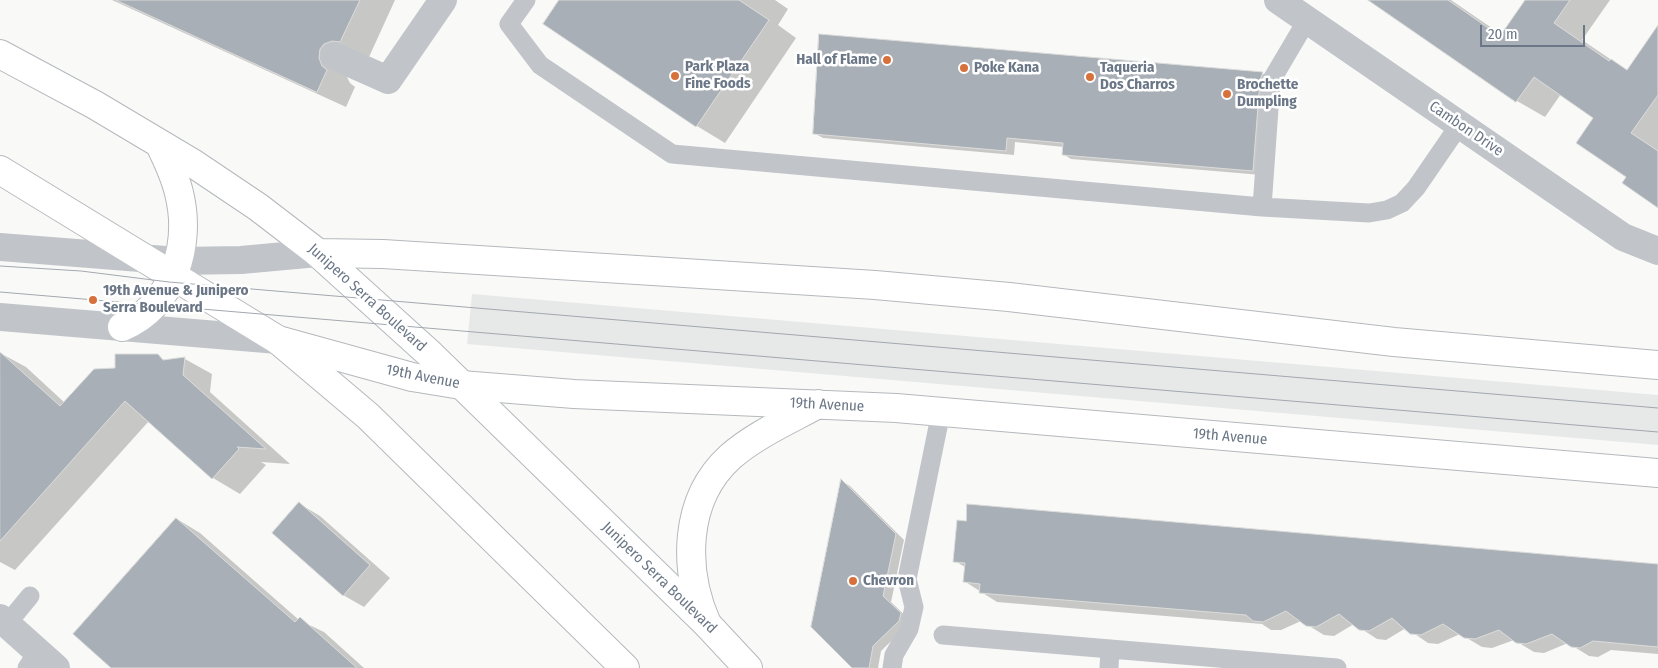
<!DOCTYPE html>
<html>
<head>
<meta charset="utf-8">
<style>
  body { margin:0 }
  #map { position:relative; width:1658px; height:668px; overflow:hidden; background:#f9faf8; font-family:"Fira Sans Condensed",sans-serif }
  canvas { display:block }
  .scale { position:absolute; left:1480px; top:25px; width:105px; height:22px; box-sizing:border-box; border:2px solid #6b7786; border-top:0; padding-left:6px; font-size:15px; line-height:18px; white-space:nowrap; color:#6b7786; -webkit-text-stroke:4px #fff; paint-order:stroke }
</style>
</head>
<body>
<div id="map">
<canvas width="1658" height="668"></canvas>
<div class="scale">20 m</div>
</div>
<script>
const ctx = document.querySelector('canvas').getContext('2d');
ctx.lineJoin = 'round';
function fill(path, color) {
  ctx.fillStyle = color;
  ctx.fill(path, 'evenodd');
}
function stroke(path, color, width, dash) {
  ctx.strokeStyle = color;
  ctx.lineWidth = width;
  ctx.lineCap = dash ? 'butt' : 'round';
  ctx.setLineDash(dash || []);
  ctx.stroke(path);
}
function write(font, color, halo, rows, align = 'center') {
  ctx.font = font + ' "Fira Sans Condensed",sans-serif';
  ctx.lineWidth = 5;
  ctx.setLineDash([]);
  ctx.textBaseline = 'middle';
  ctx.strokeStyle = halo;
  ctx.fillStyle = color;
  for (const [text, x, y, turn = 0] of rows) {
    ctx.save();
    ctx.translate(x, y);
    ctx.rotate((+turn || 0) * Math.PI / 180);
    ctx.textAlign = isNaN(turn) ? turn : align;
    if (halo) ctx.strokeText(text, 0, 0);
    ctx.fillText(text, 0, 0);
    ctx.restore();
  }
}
const built = new Path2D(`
  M 472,294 L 1658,395 L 1658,445 L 467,344 Z`);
const shadow = new Path2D(`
  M 112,0 L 395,0 L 369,57 L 346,75 L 350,83 L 355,87 L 346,107 Z
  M 561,0 L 775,0 L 788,9 L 778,25 L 796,38 L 725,143 L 697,126 L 545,23 Z
  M 1370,0 L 1451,0 L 1502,35 L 1526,0 L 1610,0 L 1582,40 L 1628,71 L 1658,27 L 1658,206 L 1628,176 L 1595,117 L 1561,94 L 1545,117 L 1517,101 Z
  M 821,35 L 1263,74 L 1271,78 L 1262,175 L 1071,159 L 1063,154 L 1064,147 L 1015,142 L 1014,155 L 823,138 L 814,133 Z
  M 0,353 L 26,367 L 65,403 L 117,370 L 157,356 L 166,361 L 185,359 L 212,374 L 210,392 L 290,464 L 261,462 L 266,465 L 240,494 L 213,478 L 149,421 L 15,570 L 0,562 Z
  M 842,481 L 850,486 L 904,540 L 891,602 L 909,619 L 908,625 L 881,651 L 878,668 L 854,668 Z
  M 300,504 L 320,516 L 390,578 L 364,607 L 343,595 Z
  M 177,519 L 200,533 L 299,620 L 324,632 L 364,668 L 113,668 Z
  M 955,561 L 1658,565 L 1658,654 L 1611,650 L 1598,657 L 1589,656 L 1568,643 L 1544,653 L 1534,652 L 1514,640 L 1492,648 L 1482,647 L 1460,634 L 1438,644 L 1428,643 L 1406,628 L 1386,640 L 1377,639 L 1354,624 L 1334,636 L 1324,635 L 1301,621 L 1281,630 L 1271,630 L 1262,624 L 997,602 L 964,581 L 965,567 Z`);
const building = new Path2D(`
  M 116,0 L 360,0 L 340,42 L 332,41 L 324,44 L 320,49 L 319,58 L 322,66 L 327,70 L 317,92 Z
  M 559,0 L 739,0 L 769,20 L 696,127 L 543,24 Z
  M 1368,0 L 1448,0 L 1500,36 L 1525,0 L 1570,0 L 1554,23 L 1609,61 L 1611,59 L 1627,70 L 1658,25 L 1658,95 L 1631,133 L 1658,151 L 1658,208 L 1622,183 L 1626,177 L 1576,143 L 1593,118 L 1534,77 L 1516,102 Z
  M 819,34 L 1263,72 L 1260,80 L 1253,171 L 1062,155 L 1063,143 L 1007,138 L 1006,151 L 813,134 Z
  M 0,352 L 60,406 L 94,369 L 115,368 L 115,354 L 158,354 L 163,360 L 185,357 L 183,375 L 266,449 L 237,447 L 239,449 L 212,479 L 125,401 L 0,541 Z
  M 841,479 L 896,534 L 883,596 L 901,613 L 899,621 L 873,646 L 869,668 L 852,668 L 811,627 Z
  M 299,502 L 370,565 L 343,596 L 272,533 Z
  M 967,504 L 1658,564 L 1658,647 L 1593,641 L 1580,648 L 1571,647 L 1552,634 L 1526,644 L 1516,643 L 1499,630 L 1475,639 L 1464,638 L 1443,624 L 1421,635 L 1410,634 L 1392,618 L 1369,631 L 1359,630 L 1339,614 L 1316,627 L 1306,626 L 1286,611 L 1263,622 L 1253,621 L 1246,615 L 979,593 L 980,584 L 963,582 L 965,563 L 953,562 L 957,520 L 966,521 Z
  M 176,518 L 295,622 L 300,617 L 357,668 L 111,668 L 73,634 Z`);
const service = new Path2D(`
  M 526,0 L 509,24 L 540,65 L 672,154 L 1262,207 L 1369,213 L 1387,210 L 1402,203 L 1416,188 L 1460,124
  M 1262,207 L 1271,81 L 1307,20
  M 7,624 L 30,596
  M 943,635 L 1337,668
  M 27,668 L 38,651
  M 892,668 L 894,655 L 909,629 L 914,607 L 907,579 L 941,412
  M 1109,668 L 1110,649`);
const minor = new Path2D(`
  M 1278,0 L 1623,237 L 1658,251
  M 334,56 L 388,80 L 443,0
  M 0,618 L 56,668`);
const tertiary = new Path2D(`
  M 0,247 L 178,261 L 241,260 L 318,253
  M 0,317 L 278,340`);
const primary = new Path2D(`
  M 318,253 L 431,355 L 707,624 L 748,668
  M 278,340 L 368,416 L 625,668`);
const trunk = new Path2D(`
  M 0,54 L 95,105 L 194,164 L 258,207 L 318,253 L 383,254 L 875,285 L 1009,297 L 1394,342 L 1658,365
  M 0,170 L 278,340 L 412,377 L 461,385 L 574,394 L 896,408 L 1658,473
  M 122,327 C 173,306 192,245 179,193 C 175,176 167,159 159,143
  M 707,624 C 683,570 683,500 730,457 C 755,435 789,420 818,404`);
const tram = new Path2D(`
  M 0,266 L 81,271 L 169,282 L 1658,408
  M 0,292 L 1658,432`);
const markers = [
  [887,60,5,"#d6713c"],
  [964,68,5,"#d6713c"],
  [675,76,5,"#d6713c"],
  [1090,77,5,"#d6713c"],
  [1227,94,5,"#d6713c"],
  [93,300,5,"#d6713c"],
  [853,581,5,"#d6713c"]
];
const poiNames = [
  ["Hall of Flame",877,60,"right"],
  ["Park Plaza",685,67],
  ["Fine Foods",685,84],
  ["Poke Kana",974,68],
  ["Taqueria",1100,68],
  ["Dos Charros",1100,85],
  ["Brochette",1237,85],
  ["Dumpling",1237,102],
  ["19th Avenue & Junipero",103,291],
  ["Serra Boulevard",103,308],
  ["Chevron",863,581]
];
const streetNames = [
  ["Cambon Drive",1466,129,34],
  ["Junipero Serra Boulevard",367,298,42],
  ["19th Avenue",423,377,11],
  ["19th Avenue",827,405,3],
  ["19th Avenue",1230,437,5],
  ["Junipero Serra Boulevard",659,578,44]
];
fill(built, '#e7e9e8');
fill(shadow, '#0003');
fill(building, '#a9afb6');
stroke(building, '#dbdcda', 1);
stroke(primary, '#b5b9bd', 30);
stroke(trunk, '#b5b8bc', 30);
stroke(service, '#c1c5c9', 19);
stroke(minor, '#c1c5c9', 28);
stroke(tertiary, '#c1c5c9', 28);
stroke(primary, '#fff', 28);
stroke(trunk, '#fff', 28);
stroke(tram, '#a3a8af', 1);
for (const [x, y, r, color] of markers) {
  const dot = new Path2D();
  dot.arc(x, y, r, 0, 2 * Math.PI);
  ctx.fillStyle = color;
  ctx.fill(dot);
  stroke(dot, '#fff', 2);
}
write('bold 15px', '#6b7786', '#fff', poiNames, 'left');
write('15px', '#6b7786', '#fff', streetNames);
</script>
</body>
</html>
